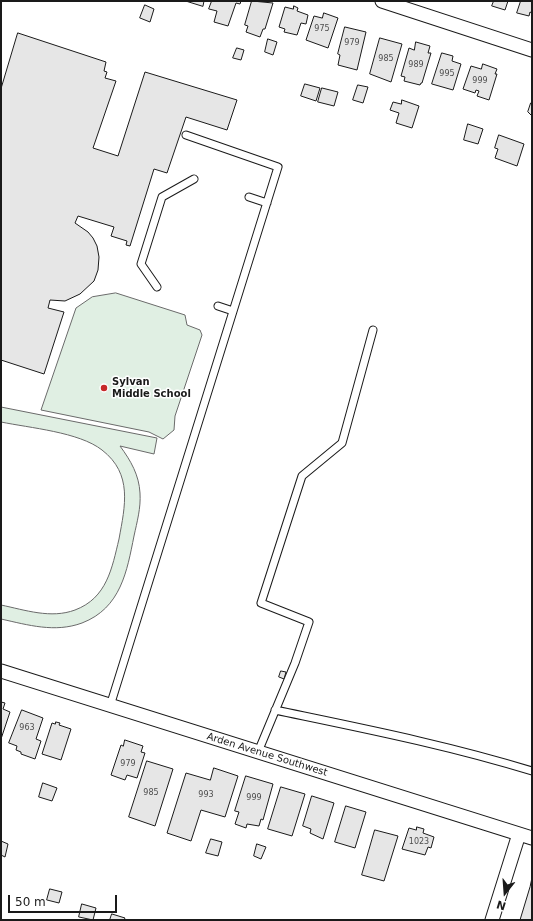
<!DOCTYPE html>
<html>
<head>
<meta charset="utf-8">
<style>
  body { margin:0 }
  #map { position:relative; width:533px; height:921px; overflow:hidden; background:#fff; font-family:"DejaVu Sans",sans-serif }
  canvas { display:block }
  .frame { position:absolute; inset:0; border:2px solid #1a1a1a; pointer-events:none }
  .north { position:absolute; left:485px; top:873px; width:40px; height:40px; -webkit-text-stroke:3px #fff; paint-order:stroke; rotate:197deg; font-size:11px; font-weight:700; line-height:16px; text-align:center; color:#1a1a1a }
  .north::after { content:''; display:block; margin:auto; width:14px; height:18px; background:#1a1a1a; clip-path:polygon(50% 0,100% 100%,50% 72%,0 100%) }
  .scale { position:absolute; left:8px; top:895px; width:109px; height:18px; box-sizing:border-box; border:2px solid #1a1a1a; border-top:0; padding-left:5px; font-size:12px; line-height:14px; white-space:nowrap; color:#1a1a1a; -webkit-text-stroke:3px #fff; paint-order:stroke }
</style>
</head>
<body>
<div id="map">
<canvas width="533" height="921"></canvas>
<div class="frame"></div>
<div class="north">N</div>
<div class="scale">50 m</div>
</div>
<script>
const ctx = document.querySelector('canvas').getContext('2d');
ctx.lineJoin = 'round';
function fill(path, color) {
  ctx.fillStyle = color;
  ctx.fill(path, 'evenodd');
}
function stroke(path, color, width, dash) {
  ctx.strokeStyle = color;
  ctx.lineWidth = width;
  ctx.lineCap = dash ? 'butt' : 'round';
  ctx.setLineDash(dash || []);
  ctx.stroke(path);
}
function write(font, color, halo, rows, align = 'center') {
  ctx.font = font + ' "DejaVu Sans",sans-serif';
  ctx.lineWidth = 3;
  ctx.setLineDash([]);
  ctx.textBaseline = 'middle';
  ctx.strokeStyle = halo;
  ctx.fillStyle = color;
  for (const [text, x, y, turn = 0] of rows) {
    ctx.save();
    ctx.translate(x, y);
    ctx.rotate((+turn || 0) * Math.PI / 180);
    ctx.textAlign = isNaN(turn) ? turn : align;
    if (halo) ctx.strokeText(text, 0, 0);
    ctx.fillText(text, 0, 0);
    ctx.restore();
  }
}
const green = new Path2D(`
  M 116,293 L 185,315 L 187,325 L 200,330 L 202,335 L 175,416 L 174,430 L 163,439 L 149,432 L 41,410 L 76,308 L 92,297 Z
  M 1,407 L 157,438 L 154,454 L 120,446 C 131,461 139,475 140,493 C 141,508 137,522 134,536 C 127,571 121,608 82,623 C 55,633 28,625 1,619 L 1,605 C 25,610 51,619 75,610 C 107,598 112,568 119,539 C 125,506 133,474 102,450 C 79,432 30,428 1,422 Z`);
const building = new Path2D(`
  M 186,1 L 204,1 L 203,6 Z
  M 212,1 L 241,1 L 240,4 L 236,3 L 228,26 L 214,22 L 217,11 L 209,9 Z
  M 252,1 L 273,3 L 265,29 L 263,29 L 260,37 L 246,32 L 248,26 L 245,25 Z
  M 494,1 L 508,1 L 505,10 L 492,6 Z
  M 521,1 L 532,1 L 532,13 L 530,12 L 529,16 L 517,13 Z
  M 145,5 L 154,9 L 150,22 L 140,18 Z
  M 294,6 L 298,8 L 297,11 L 308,15 L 306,24 L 301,23 L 297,35 L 284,32 L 285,29 L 279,27 L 285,7 L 293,9 Z
  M 324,13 L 338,18 L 328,48 L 306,40 L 314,16 L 322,18 Z
  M 345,27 L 366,32 L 357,70 L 338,65 L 340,55 L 338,54 Z
  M 18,33 L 106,62 L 104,71 L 107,72 L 105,78 L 116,81 L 93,148 L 118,156 L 145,72 L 237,100 L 227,130 L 186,117 L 167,173 L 154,169 L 130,246 L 126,245 L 127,241 L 111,236 L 114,227 L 78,216 L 75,223 L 88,232 L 93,238 L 97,246 L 99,257 L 98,270 L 94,281 L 80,294 L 65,301 L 50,300 L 48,308 L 64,312 L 44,374 L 1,360 L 1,89 Z
  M 380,38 L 402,44 L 391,82 L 370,74 Z
  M 268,39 L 277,42 L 273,55 L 265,52 Z
  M 416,42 L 430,46 L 428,53 L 431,53 L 422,83 L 421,83 L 420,85 L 404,81 L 405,77 L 401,76 L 409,48 L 414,50 Z
  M 237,48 L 244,50 L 241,60 L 233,58 Z
  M 442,53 L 453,56 L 452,61 L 461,64 L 453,90 L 432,84 Z
  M 483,64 L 497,69 L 495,74 L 497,74 L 489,100 L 477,96 L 479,91 L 476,90 L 475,93 L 463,89 L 471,66 L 481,69 Z
  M 305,84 L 320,88 L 316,101 L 301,96 Z
  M 358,85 L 368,87 L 363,103 L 353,100 Z
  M 322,88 L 338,92 L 334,106 L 318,102 Z
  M 402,100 L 419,106 L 412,128 L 396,123 L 399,113 L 390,110 L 393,102 L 401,104 Z
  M 531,103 L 532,103 L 532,116 L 528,112 Z
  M 468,124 L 483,129 L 478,144 L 464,140 Z
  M 499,135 L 524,144 L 517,166 L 495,158 L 498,149 L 495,148 Z
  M 281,671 L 286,672 L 284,679 L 279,677 Z
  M 1,702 L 5,703 L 3,709 L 10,712 L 1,739 Z
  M 22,710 L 43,718 L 36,739 L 41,741 L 35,759 L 21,754 L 21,752 L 16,750 L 17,746 L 9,743 Z
  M 56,722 L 60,723 L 59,725 L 71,729 L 61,760 L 42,754 L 52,723 L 55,724 Z
  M 125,740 L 143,746 L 141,752 L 145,753 L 137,778 L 127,775 L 125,780 L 111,775 L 121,745 L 123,746 Z
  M 147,761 L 173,769 L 155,826 L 129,817 Z
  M 214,768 L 238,776 L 225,817 L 201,810 L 191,841 L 167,833 L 186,773 L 210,780 Z
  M 246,776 L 273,784 L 263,820 L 261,819 L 259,826 L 247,824 L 246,828 L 235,824 L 239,812 L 235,811 Z
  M 43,783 L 57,788 L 52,801 L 39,797 Z
  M 281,787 L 305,794 L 292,836 L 268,829 Z
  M 312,796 L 334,803 L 323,839 L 310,833 L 311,829 L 303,826 Z
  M 346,806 L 366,812 L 355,848 L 335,842 Z
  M 417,827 L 424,829 L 423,833 L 434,837 L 431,848 L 428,847 L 425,855 L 402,849 L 409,828 L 416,830 Z
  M 375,830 L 398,836 L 384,881 L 362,875 Z
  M 211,839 L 222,842 L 218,856 L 206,853 Z
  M 1,841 L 8,844 L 5,857 L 1,855 Z
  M 257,844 L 266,847 L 261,859 L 254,856 Z
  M 532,878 L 532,920 L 520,920 L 530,887 Z
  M 50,889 L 62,892 L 59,903 L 47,900 Z
  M 82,904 L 96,908 L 93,920 L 79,917 Z
  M 112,914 L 125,918 L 124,920 L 110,920 Z`);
const lane = new Path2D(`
  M 249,197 L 267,203
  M 157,287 L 141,264 L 162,197 L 194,179
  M 218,306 L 233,311
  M 110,706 L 278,167 L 186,135
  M 275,710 C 361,728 448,745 532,771
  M 258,752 L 295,663 L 309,622 L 261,603 L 302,476 L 342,443 L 373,330`);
const street = new Path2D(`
  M 382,1 L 532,50
  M 1,671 L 532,838
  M 492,920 L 519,834`);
const markers = [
  [104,388,4,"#c62828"]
];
const numberNames = [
  ["975",322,29],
  ["979",352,43],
  ["985",386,59],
  ["989",416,65],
  ["995",447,74],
  ["999",480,81],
  ["963",27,728],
  ["979",128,764],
  ["985",151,793],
  ["993",206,795],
  ["999",254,798],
  ["1023",419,842]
];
const poiNames = [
  ["Sylvan",112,382],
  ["Middle School",112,394]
];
const streetNames = [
  ["Arden Avenue Southwest",267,755,17]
];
fill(green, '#e0efe3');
stroke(green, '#6a6a6a', 1);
fill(building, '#e6e6e6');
stroke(building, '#1a1a1a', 1);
stroke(lane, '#1a1a1a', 9);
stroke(street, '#1a1a1a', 15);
stroke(lane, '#fff', 7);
stroke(street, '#fff', 13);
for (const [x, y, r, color] of markers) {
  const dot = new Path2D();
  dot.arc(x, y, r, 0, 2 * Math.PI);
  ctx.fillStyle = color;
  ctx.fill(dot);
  stroke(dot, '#fff', 1.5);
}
write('8px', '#4d4d4d', null, numberNames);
write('bold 10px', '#1a1a1a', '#fff', poiNames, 'left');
write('10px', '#1a1a1a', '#fff', streetNames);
</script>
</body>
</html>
